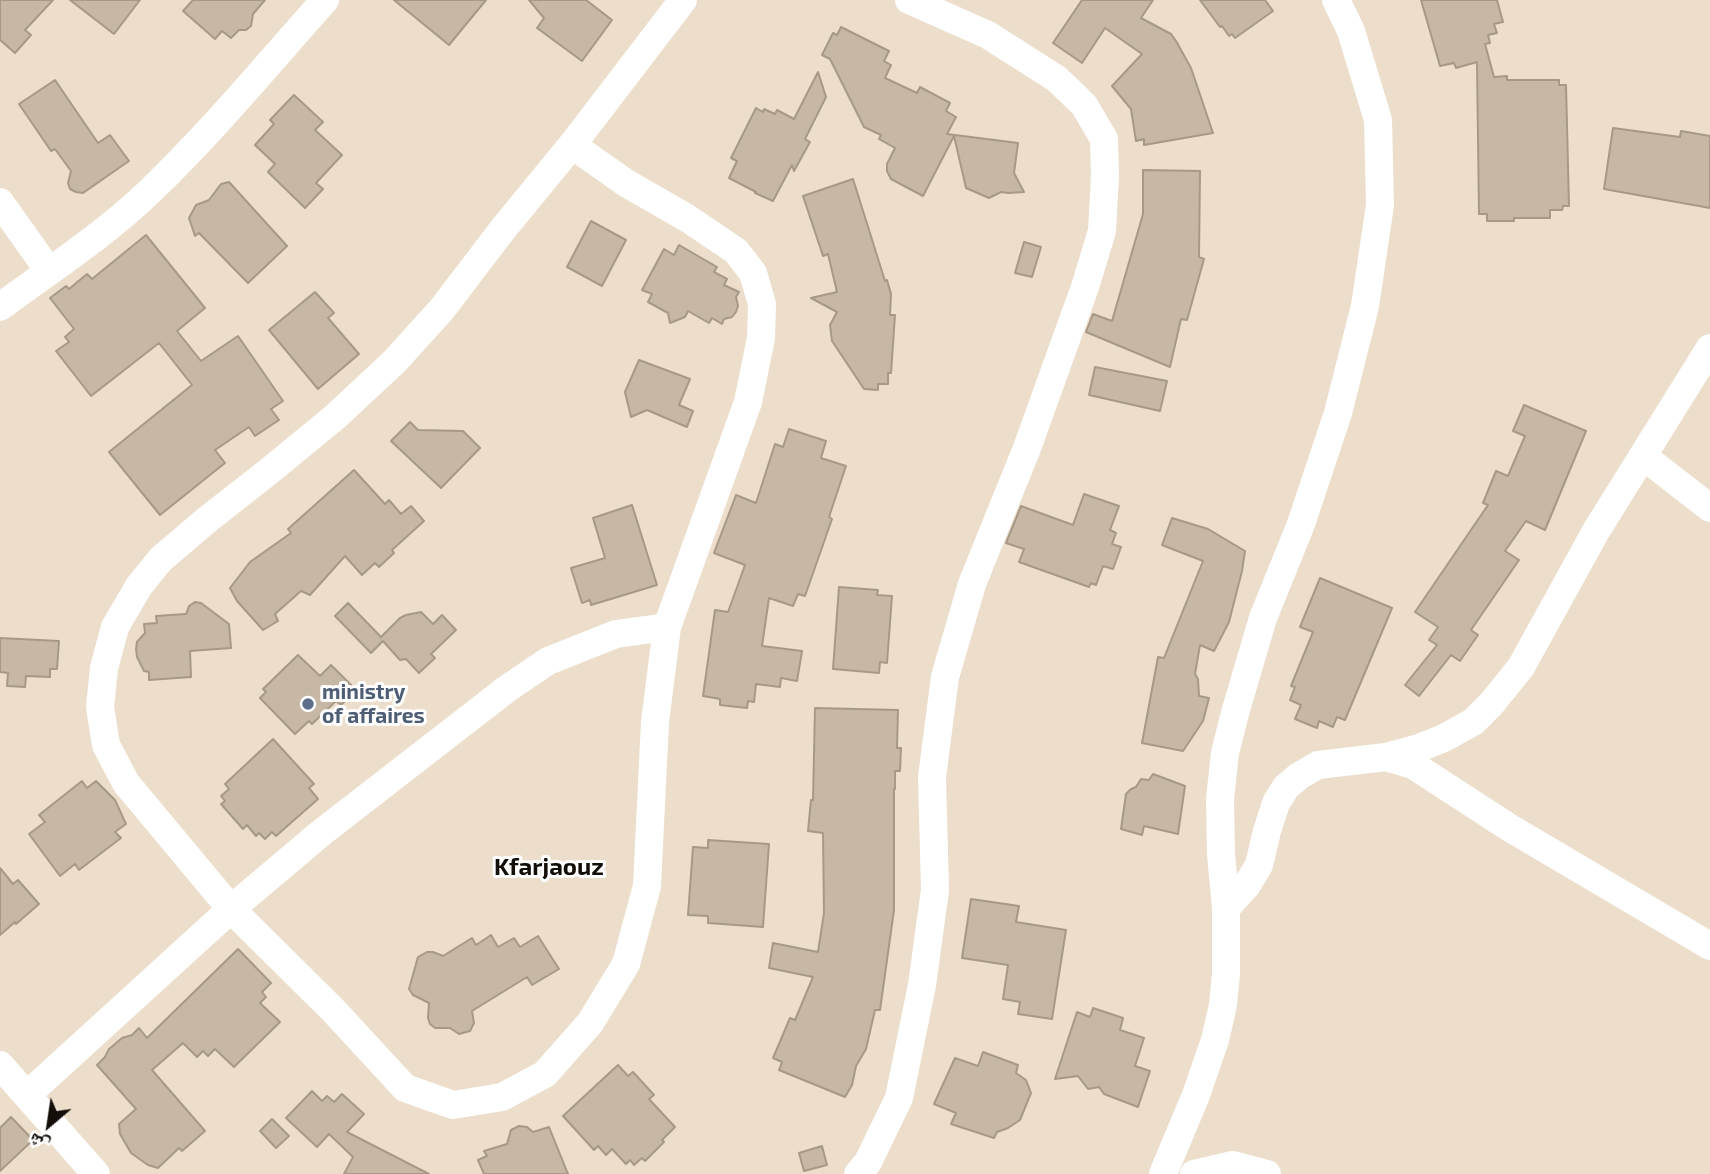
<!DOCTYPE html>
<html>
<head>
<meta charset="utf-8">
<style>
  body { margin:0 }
  #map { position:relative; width:1710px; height:1174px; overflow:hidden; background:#ecdeca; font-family:"Exo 2","Noto Naskh Arabic",sans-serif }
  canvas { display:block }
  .north { position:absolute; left:14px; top:1090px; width:70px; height:70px; -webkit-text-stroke:5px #fff; paint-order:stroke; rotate:209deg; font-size:19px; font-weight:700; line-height:28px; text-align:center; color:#130e08 }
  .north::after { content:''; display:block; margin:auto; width:24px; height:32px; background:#130e08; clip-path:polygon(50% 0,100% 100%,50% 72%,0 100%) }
</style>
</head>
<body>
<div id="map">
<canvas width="1710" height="1174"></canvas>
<div class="north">ش</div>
</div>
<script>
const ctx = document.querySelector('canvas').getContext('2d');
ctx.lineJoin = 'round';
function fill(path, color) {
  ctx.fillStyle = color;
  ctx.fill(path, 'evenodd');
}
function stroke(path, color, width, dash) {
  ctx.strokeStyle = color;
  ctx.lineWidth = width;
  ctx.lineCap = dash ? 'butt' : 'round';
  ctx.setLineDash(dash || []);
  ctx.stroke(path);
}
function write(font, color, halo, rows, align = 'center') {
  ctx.font = font + ' "Exo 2",sans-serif';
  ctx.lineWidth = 6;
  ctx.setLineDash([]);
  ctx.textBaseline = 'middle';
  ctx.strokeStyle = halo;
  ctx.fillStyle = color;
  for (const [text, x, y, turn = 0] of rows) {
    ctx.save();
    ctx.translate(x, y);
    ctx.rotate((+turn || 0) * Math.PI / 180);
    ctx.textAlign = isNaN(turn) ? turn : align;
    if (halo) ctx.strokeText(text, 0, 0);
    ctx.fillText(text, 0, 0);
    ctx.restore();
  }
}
const building = new Path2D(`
  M 0,0 L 53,0 L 25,30 L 31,35 L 15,53 L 0,40 Z
  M 70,0 L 140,0 L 114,34 Z
  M 193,0 L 265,0 L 253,14 L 251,26 L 246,30 L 239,30 L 231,38 L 222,31 L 215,39 L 183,11 Z
  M 394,0 L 486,0 L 449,45 Z
  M 529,0 L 586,0 L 612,20 L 582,61 L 537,28 L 544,18 Z
  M 1082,0 L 1153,0 L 1141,18 L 1171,34 L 1176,41 L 1191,68 L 1213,133 L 1144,145 L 1144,139 L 1136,141 L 1131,109 L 1112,86 L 1142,54 L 1105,28 L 1082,63 L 1053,43 Z
  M 1200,0 L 1265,0 L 1273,11 L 1235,38 L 1232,34 L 1229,36 L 1222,26 L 1220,27 Z
  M 1421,0 L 1497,0 L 1503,22 L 1494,24 L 1497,33 L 1488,35 L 1490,43 L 1485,44 L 1494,77 L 1507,76 L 1507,80 L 1559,80 L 1559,85 L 1566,85 L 1569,206 L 1563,206 L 1562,210 L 1550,210 L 1550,218 L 1514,218 L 1514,221 L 1487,221 L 1487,214 L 1479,214 L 1477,62 L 1456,68 L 1454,63 L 1440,66 Z
  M 841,27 L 889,51 L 884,61 L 891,65 L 885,78 L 917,93 L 920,87 L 950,103 L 946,111 L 956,117 L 947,134 L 1018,143 L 1014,173 L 1024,192 L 1008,193 L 1001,192 L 989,198 L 966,188 L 954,136 L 923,196 L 891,179 L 887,171 L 887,164 L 895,148 L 879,139 L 881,135 L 864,127 L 830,59 L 822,55 L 833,33 L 837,35 Z
  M 818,72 L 826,97 L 805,139 L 810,142 L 794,171 L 792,165 L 773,201 L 755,193 L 756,192 L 729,178 L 737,161 L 731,158 L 756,108 L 763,112 L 764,109 L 775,114 L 777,110 L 794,119 Z
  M 55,80 L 98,143 L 110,135 L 129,161 L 83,193 L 76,192 L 70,189 L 68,183 L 71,171 L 55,149 L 51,151 L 19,104 Z
  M 294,95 L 323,122 L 315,130 L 342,155 L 316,183 L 323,189 L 305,208 L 268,172 L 275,164 L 255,145 L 274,124 L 270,120 Z
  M 1613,128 L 1680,137 L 1681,131 L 1710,136 L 1710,208 L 1604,189 Z
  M 1143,170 L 1200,171 L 1199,257 L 1204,259 L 1187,320 L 1181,319 L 1170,367 L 1086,332 L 1093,314 L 1112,321 L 1143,214 Z
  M 853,179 L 885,281 L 887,280 L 891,294 L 890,315 L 895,315 L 891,373 L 888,373 L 888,384 L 878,384 L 878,390 L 864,389 L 832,341 L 830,325 L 837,312 L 811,298 L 837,292 L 828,254 L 823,256 L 803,196 Z
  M 229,182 L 287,246 L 248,283 L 199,233 L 195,236 L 189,218 L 196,205 L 209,200 L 221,184 Z
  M 591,221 L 626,240 L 602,286 L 567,267 Z
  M 146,235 L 205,308 L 177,331 L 201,361 L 238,336 L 283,401 L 271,409 L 279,420 L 255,436 L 249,427 L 215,450 L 225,463 L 160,515 L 109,452 L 192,385 L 159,343 L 91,396 L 56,351 L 69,342 L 65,337 L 74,329 L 50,298 L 66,286 L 69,289 L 87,274 L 92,279 Z
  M 1024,242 L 1041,247 L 1032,277 L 1015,273 Z
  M 679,245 L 717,267 L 714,272 L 727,279 L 724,285 L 739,292 L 736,297 L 738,306 L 736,312 L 732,317 L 724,319 L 722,324 L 712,318 L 709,323 L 688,311 L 685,317 L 670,323 L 668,313 L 648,302 L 652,294 L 642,290 L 664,249 L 674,255 Z
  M 315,292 L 334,313 L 328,318 L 359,354 L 318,389 L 269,330 Z
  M 639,360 L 690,379 L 679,405 L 693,411 L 687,427 L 647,410 L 631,417 L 625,392 Z
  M 1095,367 L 1167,381 L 1160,411 L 1089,395 Z
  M 1524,405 L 1586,431 L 1545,530 L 1526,521 L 1505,551 L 1519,560 L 1471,630 L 1478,635 L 1460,661 L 1451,655 L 1419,696 L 1405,685 L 1437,645 L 1429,640 L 1438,627 L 1415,612 L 1488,505 L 1483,503 L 1496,471 L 1508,476 L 1525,436 L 1513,431 Z
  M 410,422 L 418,430 L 463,431 L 480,448 L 441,488 L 391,441 Z
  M 789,429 L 826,441 L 821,458 L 846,466 L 829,517 L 832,519 L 805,596 L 798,594 L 793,606 L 769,598 L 762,646 L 802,651 L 797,681 L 781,678 L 780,687 L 756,684 L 754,702 L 748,701 L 747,708 L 720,705 L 720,699 L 703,696 L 715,610 L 728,612 L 745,565 L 714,553 L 736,495 L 756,503 L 775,444 L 783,447 Z
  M 354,470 L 385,504 L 389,500 L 401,514 L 411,506 L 424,521 L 392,550 L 394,553 L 379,567 L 375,563 L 362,575 L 345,556 L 310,595 L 301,591 L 275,614 L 278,621 L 263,630 L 237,601 L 230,588 L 250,562 L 291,533 L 288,529 Z
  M 1084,494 L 1119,506 L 1110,530 L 1116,533 L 1112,544 L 1121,547 L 1113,569 L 1103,566 L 1096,585 L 1091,583 L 1089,587 L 1019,562 L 1024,549 L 1006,543 L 1021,506 L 1073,525 Z
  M 632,505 L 657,585 L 591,605 L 590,600 L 582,603 L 571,568 L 605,558 L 593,518 Z
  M 1172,518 L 1208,529 L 1245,551 L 1242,571 L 1229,622 L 1214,651 L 1200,645 L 1195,674 L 1198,679 L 1199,696 L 1209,698 L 1203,721 L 1183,751 L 1142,743 L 1158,657 L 1164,658 L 1203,561 L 1162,545 Z
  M 1320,578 L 1392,608 L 1345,720 L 1337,717 L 1333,727 L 1319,721 L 1317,728 L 1295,719 L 1301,705 L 1290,700 L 1295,687 L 1291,686 L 1313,632 L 1300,627 Z
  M 839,587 L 878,590 L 877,595 L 892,596 L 887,663 L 880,662 L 879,673 L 833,669 Z
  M 195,602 L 201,603 L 229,624 L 231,648 L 190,651 L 191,677 L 149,680 L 149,672 L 144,671 L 137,657 L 136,649 L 137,642 L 145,633 L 144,624 L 157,623 L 156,616 L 186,614 L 189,606 Z
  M 348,603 L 381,637 L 400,618 L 406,615 L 421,612 L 433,624 L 442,615 L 456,630 L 431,654 L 435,658 L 419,673 L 406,659 L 400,660 L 383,641 L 371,653 L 335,616 Z
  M 0,638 L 59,641 L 57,669 L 50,669 L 50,677 L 26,676 L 25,687 L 7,686 L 8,673 L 0,672 Z
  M 298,655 L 320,676 L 331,665 L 356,690 L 341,705 L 336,701 L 312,724 L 309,721 L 295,734 L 260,698 L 266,692 L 263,689 Z
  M 815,708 L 898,710 L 897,748 L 901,748 L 900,771 L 895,771 L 895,789 L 894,789 L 894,910 L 880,1010 L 875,1010 L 866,1049 L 856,1066 L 852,1085 L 845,1097 L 779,1070 L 782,1062 L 773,1058 L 790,1018 L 795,1020 L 813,977 L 769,968 L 773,943 L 818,952 L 824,913 L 823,833 L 808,831 L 811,800 L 813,800 Z
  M 273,739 L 314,784 L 309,788 L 318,799 L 276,836 L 272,832 L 265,839 L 259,833 L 256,836 L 247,825 L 243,829 L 221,804 L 225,801 L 221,796 L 229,789 L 225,784 Z
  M 1153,774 L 1185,786 L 1178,834 L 1144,826 L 1142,835 L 1121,829 L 1126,794 L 1131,789 L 1136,787 L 1141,779 L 1149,780 Z
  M 82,781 L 87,788 L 96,781 L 115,800 L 126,824 L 115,832 L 121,838 L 79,870 L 75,864 L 60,876 L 29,834 L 45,822 L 39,815 Z
  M 708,840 L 769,844 L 763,927 L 708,923 L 708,916 L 688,915 L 693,847 L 708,848 Z
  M 0,868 L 13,884 L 18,880 L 39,904 L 16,924 L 15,922 L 0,935 Z
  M 971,899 L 1019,906 L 1016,922 L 1066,930 L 1052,1019 L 1018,1014 L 1020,1002 L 1003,999 L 1008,965 L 962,958 Z
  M 491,935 L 498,947 L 514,938 L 520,947 L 538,936 L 559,969 L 532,985 L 527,977 L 472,1011 L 474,1023 L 470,1031 L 459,1034 L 450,1028 L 435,1028 L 430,1024 L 428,1018 L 429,1003 L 413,995 L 409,989 L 418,957 L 427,952 L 433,952 L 443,956 L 472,938 L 476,945 Z
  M 238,949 L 271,983 L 262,992 L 266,997 L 260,1003 L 280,1022 L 234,1067 L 215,1049 L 208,1056 L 203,1051 L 197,1057 L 183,1043 L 152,1070 L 205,1131 L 182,1151 L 179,1148 L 158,1168 L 148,1165 L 131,1153 L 120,1134 L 119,1124 L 136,1109 L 97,1065 L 105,1057 L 109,1049 L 115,1044 L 122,1038 L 132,1035 L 139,1028 L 147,1038 Z
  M 1093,1008 L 1123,1018 L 1120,1030 L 1144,1038 L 1135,1066 L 1150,1071 L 1138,1107 L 1104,1094 L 1099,1087 L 1088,1089 L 1078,1076 L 1055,1079 L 1077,1012 L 1090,1017 Z
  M 983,1052 L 1018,1065 L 1016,1073 L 1026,1080 L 1031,1093 L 1020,1120 L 1008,1128 L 997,1132 L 994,1138 L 951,1124 L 956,1113 L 934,1104 L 955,1058 L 978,1066 Z
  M 618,1065 L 628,1076 L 633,1072 L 654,1095 L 649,1099 L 675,1127 L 662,1140 L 664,1142 L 645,1161 L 642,1158 L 634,1165 L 630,1160 L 626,1164 L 612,1149 L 606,1155 L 598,1146 L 594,1150 L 563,1116 Z
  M 312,1091 L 322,1101 L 327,1096 L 334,1102 L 342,1094 L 364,1114 L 347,1132 L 429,1174 L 344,1174 L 353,1157 L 329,1134 L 317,1147 L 286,1118 Z
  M 11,1117 L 33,1140 L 0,1171 L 0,1128 Z
  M 272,1119 L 289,1136 L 276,1148 L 260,1131 Z
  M 519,1126 L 527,1127 L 533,1132 L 549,1127 L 568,1174 L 484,1174 L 478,1160 L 487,1156 L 484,1151 L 507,1144 L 511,1130 Z
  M 822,1146 L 827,1165 L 804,1171 L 799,1153 Z`);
const minor = new Path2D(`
  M 572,145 L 626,183 L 687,218 L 736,251 L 753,273 L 762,304 L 761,338 L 748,402 L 667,627 L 655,722 L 647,886 L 626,964 L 590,1023 L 545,1074 L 502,1097 L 453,1105 L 405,1088 L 334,1011 L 231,909 L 126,783 L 106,745 L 100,707 L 104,668 L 115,627 L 139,586 L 161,559 L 208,519 L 268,472 L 335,417 L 395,361 L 442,309 L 503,229 L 572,145 L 683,0
  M 0,202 L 49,271
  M 0,307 C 50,270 103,236 148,193 C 211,133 267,65 325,0
  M 1643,456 L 1710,508
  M 1386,757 L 1413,765 L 1510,828 L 1710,946
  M 1226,908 L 1247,885 L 1259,865 L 1267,831 L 1276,803 L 1286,787 L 1299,776 L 1318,765 L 1386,757 L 1419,748 L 1444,738 L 1473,722 L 1492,703 L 1521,667 L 1596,531 L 1710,348
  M 0,1065 L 96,1174
  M 27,1095 L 231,909 L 321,833 L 508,688 L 548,661 L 616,634 L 667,627
  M 858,1174 L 868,1162 L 899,1098 L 922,985 L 935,890 L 932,777 L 945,677 L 972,584 L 1027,448 L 1085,287 L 1102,231 L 1105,175 L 1104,139 L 1084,105 L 1057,79 L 988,35 L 909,0
  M 1163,1174 L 1196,1095 L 1215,1040 L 1223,1005 L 1226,974 L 1226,908 L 1221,854 L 1220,799 L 1225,753 L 1235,713 L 1263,618 L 1301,524 L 1338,413 L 1365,306 L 1380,205 L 1378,120 L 1351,31 L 1336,0
  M 1194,1174 L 1233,1165 L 1267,1174`);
const markers = [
  [308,704,7,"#5c6f8a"]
];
const serviceNames = [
  ["ministry",322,692],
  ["of affaires",322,716]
];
const quarterNames = [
  ["Kfarjaouz",549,867]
];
fill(building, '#c6b8a5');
stroke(building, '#a79986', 2);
stroke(minor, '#fff', 28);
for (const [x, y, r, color] of markers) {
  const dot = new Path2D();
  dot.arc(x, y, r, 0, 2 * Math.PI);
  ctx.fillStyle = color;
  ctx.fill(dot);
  stroke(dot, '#fff', 2.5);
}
write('bold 21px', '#4e5e75', '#fff', serviceNames, 'left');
write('bold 24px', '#130e08', '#fff', quarterNames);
</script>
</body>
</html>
